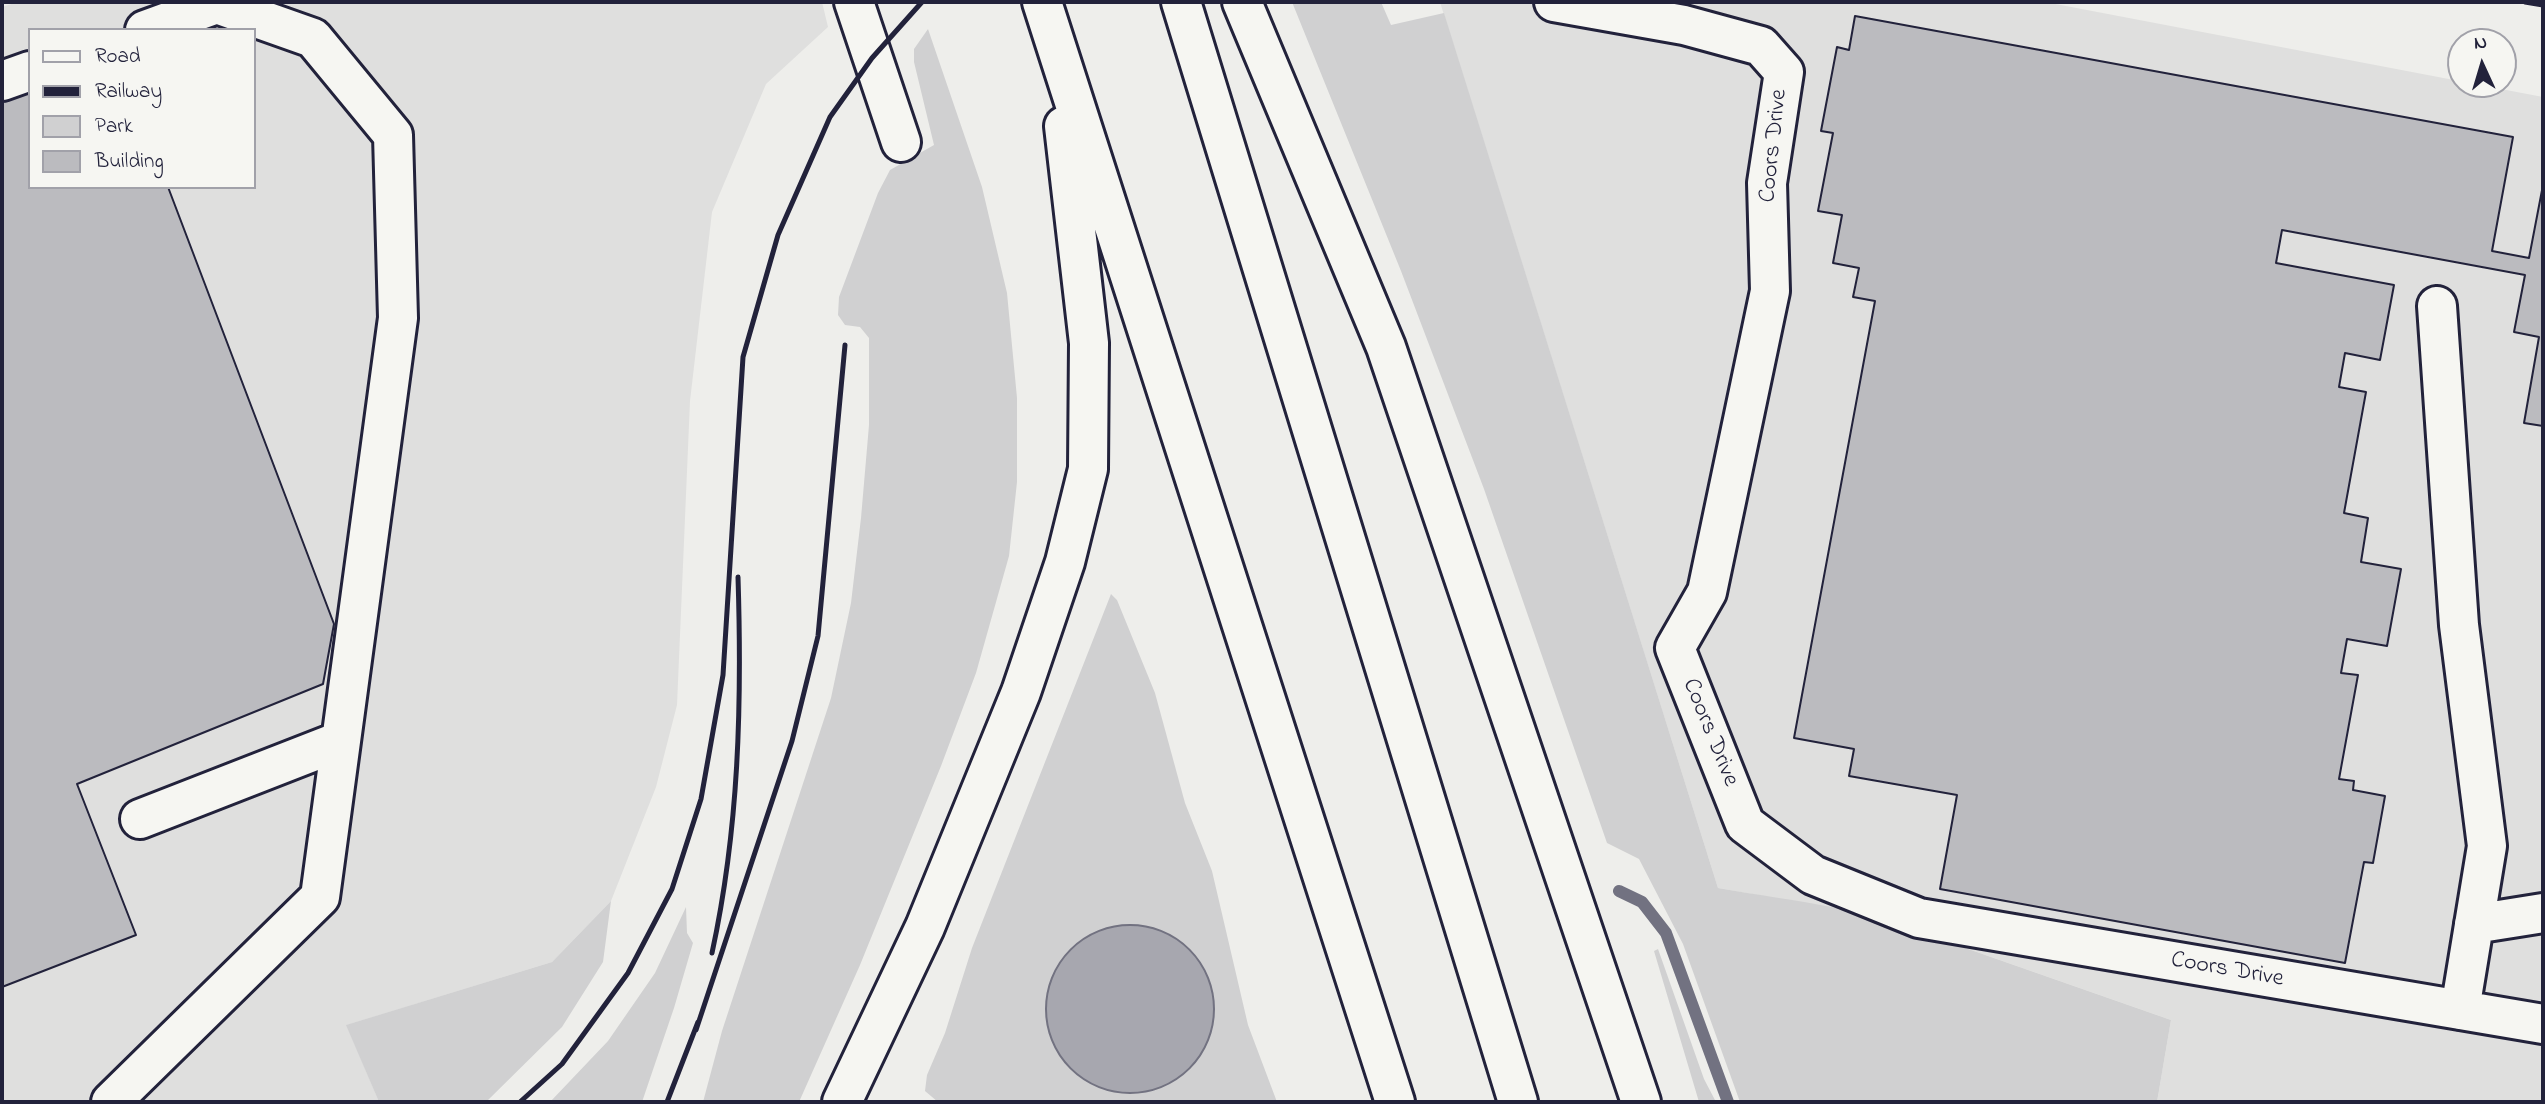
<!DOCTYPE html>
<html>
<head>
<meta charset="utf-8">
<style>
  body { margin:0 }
  #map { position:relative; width:2545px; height:1104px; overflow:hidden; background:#eeeeeb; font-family:"Indie Flower",sans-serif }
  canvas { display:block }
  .frame { position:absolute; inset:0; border:4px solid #22223b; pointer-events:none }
  .legend { position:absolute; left:28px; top:28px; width:228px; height:161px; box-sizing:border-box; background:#f6f6f2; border:2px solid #a1a1a9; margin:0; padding:9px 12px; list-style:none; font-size:21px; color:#22223b }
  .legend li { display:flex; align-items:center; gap:14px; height:35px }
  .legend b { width:35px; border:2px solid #a1a1a9 }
  .north { position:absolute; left:2447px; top:28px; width:70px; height:70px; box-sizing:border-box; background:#f6f6f2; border:2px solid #a1a1a9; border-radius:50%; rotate:356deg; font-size:19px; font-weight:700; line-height:28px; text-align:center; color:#22223b }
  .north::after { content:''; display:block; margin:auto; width:24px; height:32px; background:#22223b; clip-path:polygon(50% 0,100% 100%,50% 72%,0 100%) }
</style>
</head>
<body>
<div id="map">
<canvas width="2545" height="1104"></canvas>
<div class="frame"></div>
<ul class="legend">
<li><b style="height:9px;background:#f6f6f2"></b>Road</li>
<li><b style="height:9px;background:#22223b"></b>Railway</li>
<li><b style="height:19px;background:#d0d0d1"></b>Park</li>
<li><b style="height:19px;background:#bbbbbf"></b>Building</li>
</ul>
<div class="north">N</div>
</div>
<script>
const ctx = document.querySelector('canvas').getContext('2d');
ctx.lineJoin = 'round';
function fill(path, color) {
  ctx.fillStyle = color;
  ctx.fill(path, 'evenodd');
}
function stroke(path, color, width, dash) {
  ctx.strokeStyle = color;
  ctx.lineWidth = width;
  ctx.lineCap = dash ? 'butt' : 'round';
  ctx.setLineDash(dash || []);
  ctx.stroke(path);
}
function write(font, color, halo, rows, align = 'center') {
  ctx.font = font + ' "Indie Flower",sans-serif';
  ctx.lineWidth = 7;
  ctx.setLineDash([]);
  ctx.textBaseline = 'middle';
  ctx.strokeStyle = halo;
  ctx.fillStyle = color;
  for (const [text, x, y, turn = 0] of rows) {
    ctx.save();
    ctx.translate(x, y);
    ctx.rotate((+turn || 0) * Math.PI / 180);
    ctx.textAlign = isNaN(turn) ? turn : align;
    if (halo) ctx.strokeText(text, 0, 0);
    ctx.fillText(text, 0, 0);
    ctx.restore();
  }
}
const built = new Path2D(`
  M 18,2 L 822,2 L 828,27 L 766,84 L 712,212 L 690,401 L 677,705 L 656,787 L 611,901 L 552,962 L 347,1025 L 379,1102 L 2,1102 L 2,7 ZM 30,30 L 254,30 L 254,187 L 30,187 Z
  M 1440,2 L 2045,2 L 2543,97 L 2543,1102 L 2157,1102 L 2171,1020 L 1951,943 L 1920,929 L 1853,912 L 1718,888 Z`);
const green = new Path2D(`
  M 1292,2 L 1381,2 L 1391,25 L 1444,13 L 1718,888 C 1796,902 1879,909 1951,943 L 2171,1020 L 2157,1102 L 1740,1102 L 1683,944 L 1639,859 L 1607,843 L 1484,489 L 1401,271 Z
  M 928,29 L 982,187 L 1007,293 L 1017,398 L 1017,482 L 1009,556 L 976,673 L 941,766 L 860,965 L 799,1102 L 703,1102 L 722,1031 L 831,698 L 851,603 L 861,518 L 869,425 L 869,338 L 860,327 L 845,325 L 838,315 L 839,297 L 878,193 L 890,170 L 934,145 L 914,62 L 914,49 Z
  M 1111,594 L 1117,600 L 1155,693 L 1185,803 L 1212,871 L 1248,1025 L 1277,1102 L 938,1102 L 925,1091 L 927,1075 L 945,1033 L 972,948 Z
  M 611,901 L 603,962 L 562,1027 L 486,1102 L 379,1102 L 346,1025 L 552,962 Z
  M 686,907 L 687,933 L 693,943 L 674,1008 L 642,1102 L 550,1102 L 608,1041 L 655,973 Z
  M 1658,949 L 1704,1079 L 1716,1102 L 1699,1102 L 1654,951 Z`);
const water = new Path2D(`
  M1046 1009a84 84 0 1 1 168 0a84 84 0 1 1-168 0Z`);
const stream = new Path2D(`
  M 1619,891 L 1642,902 L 1666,933 L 1728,1102`);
const building = new Path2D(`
  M 1855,16 L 2513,137 L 2492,251 L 2529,258 L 2543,185 L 2543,426 L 2524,423 L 2539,337 L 2514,332 L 2525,275 L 2282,230 L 2276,263 L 2394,285 L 2380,360 L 2345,353 L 2339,387 L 2366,392 L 2344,513 L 2368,518 L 2361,562 L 2401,569 L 2387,646 L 2347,639 L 2341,673 L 2358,675 L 2339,779 L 2354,781 L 2353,790 L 2385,796 L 2373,863 L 2364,862 L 2345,963 L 1940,889 L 1957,795 L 1849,776 L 1854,749 L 1794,738 L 1875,301 L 1853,297 L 1859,268 L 1833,263 L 1842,215 L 1818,211 L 1833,133 L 1821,131 L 1837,47 L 1849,50 Z
  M 30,86 L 30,187 L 168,187 L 334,624 L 323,684 L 77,784 L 136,935 L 2,987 L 2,96 Z`);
const minor = new Path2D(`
  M 854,2 L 901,142
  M 1554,2 L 1684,25 L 1761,46 L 1784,72 L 1767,183 L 1770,291 L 1707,592 L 1675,648 L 1745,824 L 1813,875 L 1919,918 L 2543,1024
  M 2,81 L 30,71
  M 2437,306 L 2459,625 L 2487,846 L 2460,1010
  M 140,819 L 340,741
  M 2474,924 L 2543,913
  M 111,1102 L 320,897 L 398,318 L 393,135 L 313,38 L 217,4 L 145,30`);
const highway = new Path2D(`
  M 1042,2 L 1395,1102
  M 1181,2 L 1518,1102
  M 1242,2 L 1386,347 L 1641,1102
  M 842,1102 L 925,927 L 1021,692 L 1065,562 L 1088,469 L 1089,343 L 1064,126`);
const rail = new Path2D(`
  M 2525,2 L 2543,5
  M 712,953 C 739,828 742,705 738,577
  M 696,1030 L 792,741 L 818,636 L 845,345
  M 520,1102 L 562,1064 L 628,973 L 672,889 L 701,799 L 723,675 L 743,357 L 778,235 L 830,117 L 872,58 L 922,2
  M 667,1102 L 698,1022`);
const streetNames = [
  ["Coors Drive",1775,146,-84],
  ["Coors Drive",1709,733,68],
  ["Coors Drive",2227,971,10]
];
fill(built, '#dfdfde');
fill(green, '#d0d0d1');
fill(water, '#a7a7af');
stroke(water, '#727281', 2);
stroke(stream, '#727281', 12);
fill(building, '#bbbbbf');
stroke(building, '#22223b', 2);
stroke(minor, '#22223b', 44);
stroke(highway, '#22223b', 44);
stroke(minor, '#f6f6f2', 38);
stroke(highway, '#f6f6f2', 38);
stroke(rail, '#22223b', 5);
write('24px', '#22223b', '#f6f6f2', streetNames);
</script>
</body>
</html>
